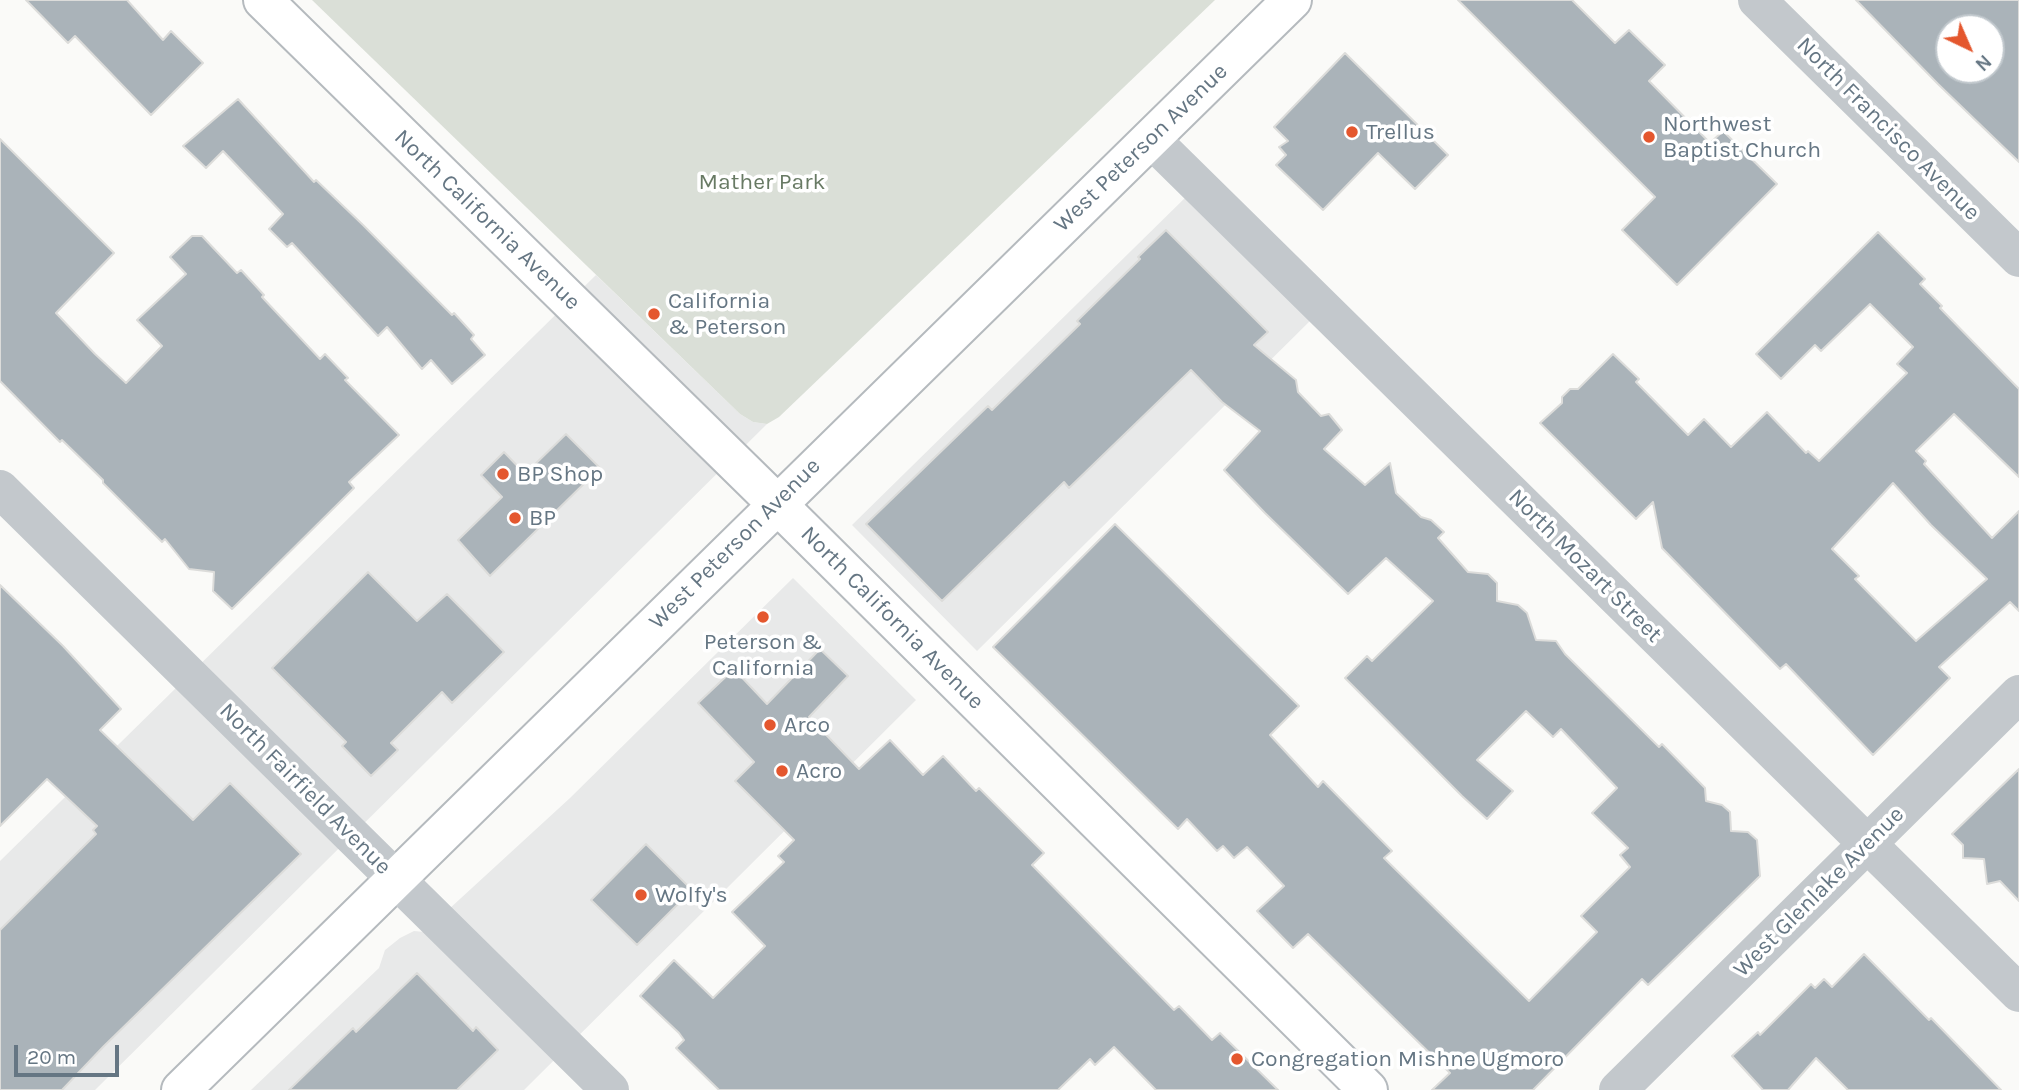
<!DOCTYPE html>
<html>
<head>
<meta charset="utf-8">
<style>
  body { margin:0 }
  #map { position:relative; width:2019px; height:1090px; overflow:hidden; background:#fafaf8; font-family:Karla,sans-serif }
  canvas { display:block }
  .north { position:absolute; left:1935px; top:14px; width:70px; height:70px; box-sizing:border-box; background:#fff; border:2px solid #c1c8cd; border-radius:50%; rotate:136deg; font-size:19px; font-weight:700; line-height:28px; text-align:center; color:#657683 }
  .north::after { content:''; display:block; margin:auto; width:24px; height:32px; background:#e4572e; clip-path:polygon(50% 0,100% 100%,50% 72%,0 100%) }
  .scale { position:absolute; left:14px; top:1045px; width:105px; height:32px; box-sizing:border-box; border:4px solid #657683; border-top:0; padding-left:9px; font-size:21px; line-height:24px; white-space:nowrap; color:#657683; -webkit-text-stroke:5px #fff; paint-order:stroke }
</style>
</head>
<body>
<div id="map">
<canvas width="2019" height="1090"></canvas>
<div class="north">N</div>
<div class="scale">20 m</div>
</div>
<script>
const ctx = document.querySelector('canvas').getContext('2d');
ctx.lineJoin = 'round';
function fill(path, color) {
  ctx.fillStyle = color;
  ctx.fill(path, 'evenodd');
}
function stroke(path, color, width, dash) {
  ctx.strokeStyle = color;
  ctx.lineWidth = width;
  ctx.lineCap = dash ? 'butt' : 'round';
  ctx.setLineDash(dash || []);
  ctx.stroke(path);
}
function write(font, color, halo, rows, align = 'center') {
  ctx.font = font + ' Karla,sans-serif';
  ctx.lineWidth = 7;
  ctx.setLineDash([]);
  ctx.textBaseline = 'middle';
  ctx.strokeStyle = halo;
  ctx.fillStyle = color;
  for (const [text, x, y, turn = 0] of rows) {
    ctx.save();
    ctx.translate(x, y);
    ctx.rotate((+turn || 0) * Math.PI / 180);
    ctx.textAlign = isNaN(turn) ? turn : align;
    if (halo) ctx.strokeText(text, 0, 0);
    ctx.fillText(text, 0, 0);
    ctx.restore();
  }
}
const built = new Path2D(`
  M 1190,193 L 1316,315 L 977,651 L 852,525 Z
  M 596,275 L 740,414 L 753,422 L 767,424 L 95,1090 L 0,1090 L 0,861 Z
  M 793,578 L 916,700 L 524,1090 L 251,1090 L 379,968 L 385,950 L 400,938 L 414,931 L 424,932 L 570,798 Z`);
const green = new Path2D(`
  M 312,0 L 1215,0 L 779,417 L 767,424 L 753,422 L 740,414 Z`);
const building = new Path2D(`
  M 26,0 L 127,0 L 163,40 L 171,31 L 203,63 L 151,115 L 75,36 L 68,43 Z
  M 1458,0 L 1572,0 L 1615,43 L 1629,30 L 1665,65 L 1649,81 L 1710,143 L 1723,131 L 1777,184 L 1677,285 L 1622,230 L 1655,197 Z
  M 1856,0 L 2019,0 L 2019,162 L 1938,84 ZM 1949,28 L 1991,28 L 1991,70 L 1949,70 Z
  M 1345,53 L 1448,155 L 1415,189 L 1378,153 L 1323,210 L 1276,165 L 1286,155 L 1279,147 L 1288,141 L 1274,127 Z
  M 238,99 L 314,182 L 316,180 L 363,225 L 452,315 L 454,313 L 474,335 L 471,339 L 485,355 L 452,384 L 431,360 L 422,369 L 387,327 L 378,336 L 292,243 L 287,247 L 269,229 L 283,214 L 223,151 L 206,168 L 183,146 Z
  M 0,139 L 114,253 L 56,313 L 95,354 L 126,383 L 162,346 L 137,320 L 186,274 L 170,257 L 192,236 L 202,236 L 237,273 L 241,270 L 264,295 L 262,297 L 320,359 L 325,354 L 348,378 L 345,380 L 399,435 L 349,482 L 354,488 L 232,609 L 213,591 L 214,572 L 189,569 L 165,539 L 162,542 L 103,483 L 103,480 L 62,440 L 60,442 L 0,381 Z
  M 1166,230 L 1268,332 L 1254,345 L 1296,380 L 1298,392 L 1321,416 L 1329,414 L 1342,430 L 1324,449 L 1365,485 L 1390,463 L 1396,493 L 1421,517 L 1431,520 L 1444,532 L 1438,538 L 1468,572 L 1488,574 L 1497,583 L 1497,601 L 1518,605 L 1527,613 L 1536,640 L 1556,641 L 1565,654 L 1659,747 L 1662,744 L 1705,788 L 1706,801 L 1722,805 L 1730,812 L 1731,831 L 1748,832 L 1757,840 L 1760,876 L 1648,985 L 1642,979 L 1533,1090 L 1432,1090 L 1450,1073 L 1308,934 L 1293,948 L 1257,911 L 1284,886 L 1247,847 L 1234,858 L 1223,846 L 1217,851 L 1187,819 L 1178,829 L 993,647 L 1115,524 L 1299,706 L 1270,735 L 1318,787 L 1323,781 L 1392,851 L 1384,858 L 1529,1001 L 1597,932 L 1581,916 L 1630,867 L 1620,855 L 1628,848 L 1592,813 L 1617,788 L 1561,729 L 1553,737 L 1526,711 L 1477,760 L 1513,791 L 1487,819 L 1462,796 L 1345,678 L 1367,656 L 1372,661 L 1433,601 L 1386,558 L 1348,594 L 1265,513 L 1224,470 L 1260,431 L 1222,402 L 1191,370 L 1069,488 L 1064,482 L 942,601 L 866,524 L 988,406 L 992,410 L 1080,324 L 1077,321 L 1140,259 L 1138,257 Z
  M 1878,232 L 1925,279 L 1920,284 L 1942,306 L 1940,308 L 2019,389 L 2019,477 L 1954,414 L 1916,451 L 1926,461 L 1924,464 L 1992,538 L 2019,511 L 2019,611 L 2010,602 L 1939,667 L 1950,678 L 1873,755 L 1786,664 L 1780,669 L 1662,548 L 1653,502 L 1636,519 L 1540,423 L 1562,403 L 1562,397 L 1570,389 L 1578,389 L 1613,354 L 1639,379 L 1636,382 L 1688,435 L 1704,419 L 1731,447 L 1767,412 L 1806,453 L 1808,451 L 1819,461 L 1907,373 L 1897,364 L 1913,347 L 1870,304 L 1821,351 L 1815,345 L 1781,379 L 1756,354 ZM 1893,483 L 1931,525 L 1987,579 L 1916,641 L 1855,579 L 1859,576 L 1832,549 Z
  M 566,434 L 600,468 L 490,576 L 458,540 L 502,497 L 481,475 L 504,452 L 525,474 Z
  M 368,572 L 417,621 L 447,594 L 504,652 L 452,703 L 442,692 L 391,743 L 398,750 L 371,776 L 342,746 L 346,742 L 272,668 Z
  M 0,585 L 63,646 L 121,709 L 100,730 L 193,820 L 230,783 L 301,854 L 104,1046 L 62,1090 L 0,1090 L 0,930 L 96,834 L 93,830 L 97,826 L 47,779 L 0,826 Z
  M 820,649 L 848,676 L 809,717 L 859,769 L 890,740 L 923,775 L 943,756 L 976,791 L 979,788 L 1044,853 L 1032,865 L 1174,1010 L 1179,1006 L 1212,1040 L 1220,1033 L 1278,1090 L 1156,1090 L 1114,1047 L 1095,1065 L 1090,1059 L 1058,1090 L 719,1090 L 676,1048 L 684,1040 L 679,1033 L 640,996 L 674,960 L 713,998 L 765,946 L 732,912 L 784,862 L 778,856 L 794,840 L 735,781 L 754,762 L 698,703 L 734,669 L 767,704 Z
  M 2019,769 L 2019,901 L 2000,881 L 1987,884 L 1984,859 L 1963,858 L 1963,845 L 1952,834 Z
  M 646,844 L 692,890 L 637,945 L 591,900 Z
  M 1864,954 L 1929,1020 L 1931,1018 L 2001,1090 L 1848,1090 L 1816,1058 L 1788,1090 L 1763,1090 L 1732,1056 L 1758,1032 L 1760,1035 L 1811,984 L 1815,988 L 1824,979 L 1832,987 Z
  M 417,973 L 473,1031 L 476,1027 L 498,1050 L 457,1090 L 289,1090 L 353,1028 L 356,1032 Z`);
const minor = new Path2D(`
  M 1757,0 L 2019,258
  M 1151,139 L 2019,993
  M 0,489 L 610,1090
  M 1618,1090 L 2019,694`);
const major = new Path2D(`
  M 263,0 L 777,504 L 1368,1090
  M 181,1090 L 1292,0`);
const markers = [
  [1352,132,7,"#e4572e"],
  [1649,137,7,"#e4572e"],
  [654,314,7,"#e4572e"],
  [503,474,7,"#e4572e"],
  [515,518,7,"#e4572e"],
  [763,617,7,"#e4572e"],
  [770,725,7,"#e4572e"],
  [782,771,7,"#e4572e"],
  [641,895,7,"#e4572e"],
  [1237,1059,7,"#e4572e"]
];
const poiNames = [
  ["Northwest",1663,124],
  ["Baptist Church",1663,150],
  ["Trellus",1366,132],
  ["California",668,301],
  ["& Peterson",668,327],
  ["BP Shop",517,474],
  ["BP",529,518],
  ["Peterson &",763,642,"center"],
  ["California",763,668,"center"],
  ["Arco",784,725],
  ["Acro",796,771],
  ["Wolfy's",655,895],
  ["Congregation Mishne Ugmoro",1251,1059]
];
const streetNames = [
  ["North Francisco Avenue",1888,129,45],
  ["West Peterson Avenue",1141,148,-44],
  ["North California Avenue",487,220,44],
  ["West Peterson Avenue",735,544,-45],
  ["North Mozart Street",1585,566,45],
  ["North California Avenue",892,618,45],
  ["North Fairfield Avenue",305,789,45],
  ["West Glenlake Avenue",1819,892,-45]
];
const parkNames = [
  ["Mather Park",762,182]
];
fill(built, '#e8e9e9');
fill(green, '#dadfd7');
fill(building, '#aab3b9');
stroke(building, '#dcdcda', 2);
stroke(major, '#b5babe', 42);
stroke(minor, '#c3c8cc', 38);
stroke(major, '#fff', 38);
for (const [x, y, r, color] of markers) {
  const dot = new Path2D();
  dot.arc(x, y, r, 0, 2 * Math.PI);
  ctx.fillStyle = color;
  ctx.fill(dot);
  stroke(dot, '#fff', 2.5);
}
write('23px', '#657683', '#fff', poiNames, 'left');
write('23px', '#657683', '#fff', streetNames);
write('23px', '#687a64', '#fff', parkNames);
</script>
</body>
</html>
